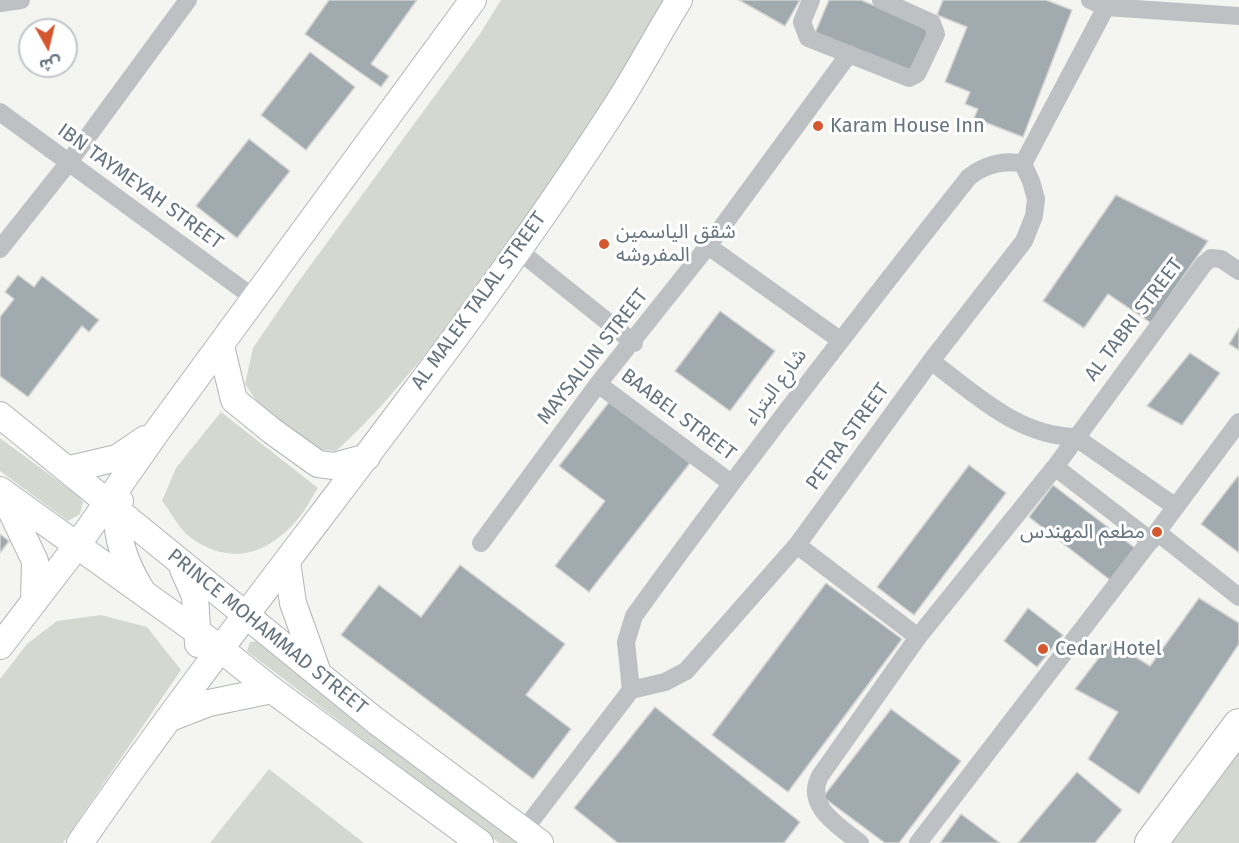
<!DOCTYPE html>
<html>
<head>
<meta charset="utf-8">
<style>
  body { margin:0 }
  #map { position:relative; width:1239px; height:843px; overflow:hidden; background:#f4f4f0; font-family:"Fira Sans","Noto Sans Arabic",sans-serif }
  canvas { display:block }
  .north { position:absolute; left:18px; top:18px; width:60px; height:60px; box-sizing:border-box; background:#fff; border:2px solid #c1c7cc; border-radius:50%; rotate:172deg; font-size:16px; font-weight:700; line-height:24px; text-align:center; color:#65747f }
  .north::after { content:''; display:block; margin:auto; width:21px; height:27px; background:#d5572f; clip-path:polygon(50% 0,100% 100%,50% 72%,0 100%) }
</style>
</head>
<body>
<div id="map">
<canvas width="1239" height="843"></canvas>
<div class="north">ش</div>
</div>
<script>
const ctx = document.querySelector('canvas').getContext('2d');
ctx.lineJoin = 'round';
function fill(path, color) {
  ctx.fillStyle = color;
  ctx.fill(path, 'evenodd');
}
function stroke(path, color, width, dash) {
  ctx.strokeStyle = color;
  ctx.lineWidth = width;
  ctx.lineCap = dash ? 'butt' : 'round';
  ctx.setLineDash(dash || []);
  ctx.stroke(path);
}
function write(font, color, halo, rows, align = 'center') {
  ctx.font = font + ' "Fira Sans","Noto Sans Arabic",sans-serif';
  ctx.lineWidth = 6;
  ctx.setLineDash([]);
  ctx.textBaseline = 'middle';
  ctx.strokeStyle = halo;
  ctx.fillStyle = color;
  for (const [text, x, y, turn = 0] of rows) {
    ctx.save();
    ctx.translate(x, y);
    ctx.rotate((+turn || 0) * Math.PI / 180);
    ctx.textAlign = isNaN(turn) ? turn : align;
    if (halo) ctx.strokeText(text, 0, 0);
    ctx.fillText(text, 0, 0);
    ctx.restore();
  }
}
const green = new Path2D(`
  M 501,0 L 669,0 C 597,118 524,234 436,341 C 404,380 373,418 336,451 L 312,449 L 258,403 L 245,384 L 253,348 L 296,285 L 480,34 Z
  M 221,412 L 318,488 C 311,498 306,510 298,519 C 267,555 231,566 191,538 C 180,530 171,512 162,501 L 176,468 Z
  M 0,438 L 77,495 L 83,502 L 80,514 L 68,521 L 0,471 Z
  M 101,615 L 147,627 L 181,670 L 63,843 L 0,843 L 0,679 L 27,644 L 57,621 Z
  M 258,641 L 522,843 L 499,843 L 247,651 L 250,642 Z
  M 1239,743 L 1239,843 L 1165,843 Z
  M 269,769 L 364,843 L 210,843 Z`);
const building = new Path2D(`
  M 329,0 L 417,0 L 371,64 L 389,76 L 381,87 L 305,34 Z
  M 739,0 L 800,0 L 785,26 Z
  M 829,0 L 861,0 L 933,30 L 914,74 L 815,33 Z
  M 943,0 L 1046,0 L 1072,10 L 1023,137 L 974,118 L 978,109 L 965,104 L 970,92 L 945,82 L 967,27 L 937,15 Z
  M 310,52 L 355,87 L 306,150 L 261,115 Z
  M 249,139 L 290,171 L 237,238 L 196,206 Z
  M 1116,195 L 1208,241 L 1151,323 L 1108,294 L 1084,328 L 1043,301 Z
  M 18,275 L 34,287 L 42,276 L 99,320 L 89,332 L 82,326 L 28,397 L 0,376 L 0,317 L 14,299 L 5,292 Z
  M 720,311 L 775,351 L 730,411 L 675,371 Z
  M 1239,328 L 1239,350 L 1229,344 Z
  M 1190,353 L 1220,373 L 1182,425 L 1147,406 Z
  M 610,401 L 690,463 L 589,592 L 555,566 L 605,501 L 559,466 Z
  M 969,465 L 1006,493 L 914,615 L 877,587 Z
  M 1238,476 L 1239,477 L 1239,553 L 1201,524 Z
  M 1053,485 L 1135,548 L 1110,580 L 1029,517 Z
  M 0,534 L 9,541 L 0,553 Z
  M 460,565 L 565,644 L 526,695 L 571,729 L 533,779 L 341,635 L 379,585 L 421,617 Z
  M 826,583 L 902,639 L 788,792 L 712,735 Z
  M 1199,598 L 1239,623 L 1239,644 L 1139,794 L 1088,759 L 1118,712 L 1075,689 L 1111,642 L 1150,666 Z
  M 1028,608 L 1063,635 L 1037,667 L 1004,641 Z
  M 655,707 L 800,822 L 784,843 L 618,843 L 574,808 Z
  M 891,709 L 961,761 L 899,843 L 885,843 L 823,797 Z
  M 1077,772 L 1122,810 L 1095,843 L 1018,843 Z
  M 961,814 L 1000,843 L 940,843 Z`);
const minor = new Path2D(`
  M 811,0 L 802,22 L 808,38 L 909,78 L 917,74 L 936,34 L 932,23 L 881,0
  M 1090,0 L 1106,7 L 1239,16
  M 0,3 L 21,0
  M 0,112 L 254,298
  M 1023,164 L 1106,7
  M 708,246 L 840,340
  M 0,249 L 69,162 L 188,0
  M 518,250 L 634,343
  M 931,361 C 975,394 1018,436 1075,437
  M 598,384 L 731,483
  M 1075,437 L 1176,507
  M 1055,467 L 1151,541
  M 1157,532 L 1239,422
  M 481,543 L 598,384 L 708,246 L 849,54
  M 797,545 L 918,637
  M 631,690 L 665,682 L 686,671 L 797,545 L 931,361 L 1024,241 L 1034,216 L 1036,199 L 1031,181 L 1023,164
  M 524,830 L 631,690 L 626,642 L 634,616 C 742,466 855,321 969,177 C 984,165 1005,159 1023,164
  M 860,843 C 839,826 804,806 820,776 L 918,637 L 1055,467 L 1204,264 L 1211,258 L 1221,259 L 1239,271
  M 918,843 L 1157,532 L 1239,597`);
const secondary = new Path2D(`
  M 221,346 L 234,400 L 272,431 L 318,464 L 334,466 L 367,457
  M 0,415 L 376,721 L 540,843
  M 70,469 L 117,458 L 145,439
  M 0,490 L 213,643 L 272,690 L 480,843
  M 5,498 L 35,561 L 34,602
  M 120,501 C 111,530 127,567 142,591
  M 287,562 L 293,603 L 318,673
  M 183,569 L 195,596 L 198,644
  M 0,646 L 76,547 L 158,430 L 473,0
  M 168,719 L 209,703 L 272,690
  M 80,843 C 253,592 453,360 618,103 C 639,70 658,34 679,0`);
const trunk = new Path2D(`
  M 1151,843 L 1239,725`);
const markers = [
  [818,126,6,"#d5572f"],
  [604,244,6,"#d5572f"],
  [1157,532,6,"#d5572f"],
  [1043,649,6,"#d5572f"]
];
const poiNames = [
  ["Karam House Inn",830,126],
  ["شقق الياسمين",616,232],
  ["المفروشه",616,255],
  ["مطعم المهندس",1145,532,"right"],
  ["Cedar Hotel",1055,649]
];
const streetNames = [
  ["IBN TAYMEYAH STREET",140,187,36],
  ["AL MALEK TALAL STREET",479,301,-54],
  ["AL TABRI STREET",1134,320,-53],
  ["MAYSALUN STREET",593,357,-52],
  ["شارع البتراء",776,387,-53],
  ["BAABEL STREET",678,415,37],
  ["PETRA STREET",848,437,-54],
  ["PRINCE MOHAMMAD STREET",267,632,39]
];
fill(green, '#d3d9d0');
fill(building, '#a1aaae');
stroke(building, '#d5d5d3', 1.5);
stroke(secondary, '#b0b5b8', 28);
stroke(trunk, '#b0b4b6', 34);
stroke(minor, '#bdc1c4', 18);
stroke(secondary, '#fff', 26);
stroke(trunk, '#fff', 32);
for (const [x, y, r, color] of markers) {
  const dot = new Path2D();
  dot.arc(x, y, r, 0, 2 * Math.PI);
  ctx.fillStyle = color;
  ctx.fill(dot);
  stroke(dot, '#fff', 2);
}
write('20px', '#65747f', '#fff', poiNames, 'left');
write('20px', '#65747f', '#fff', streetNames);
</script>
</body>
</html>
